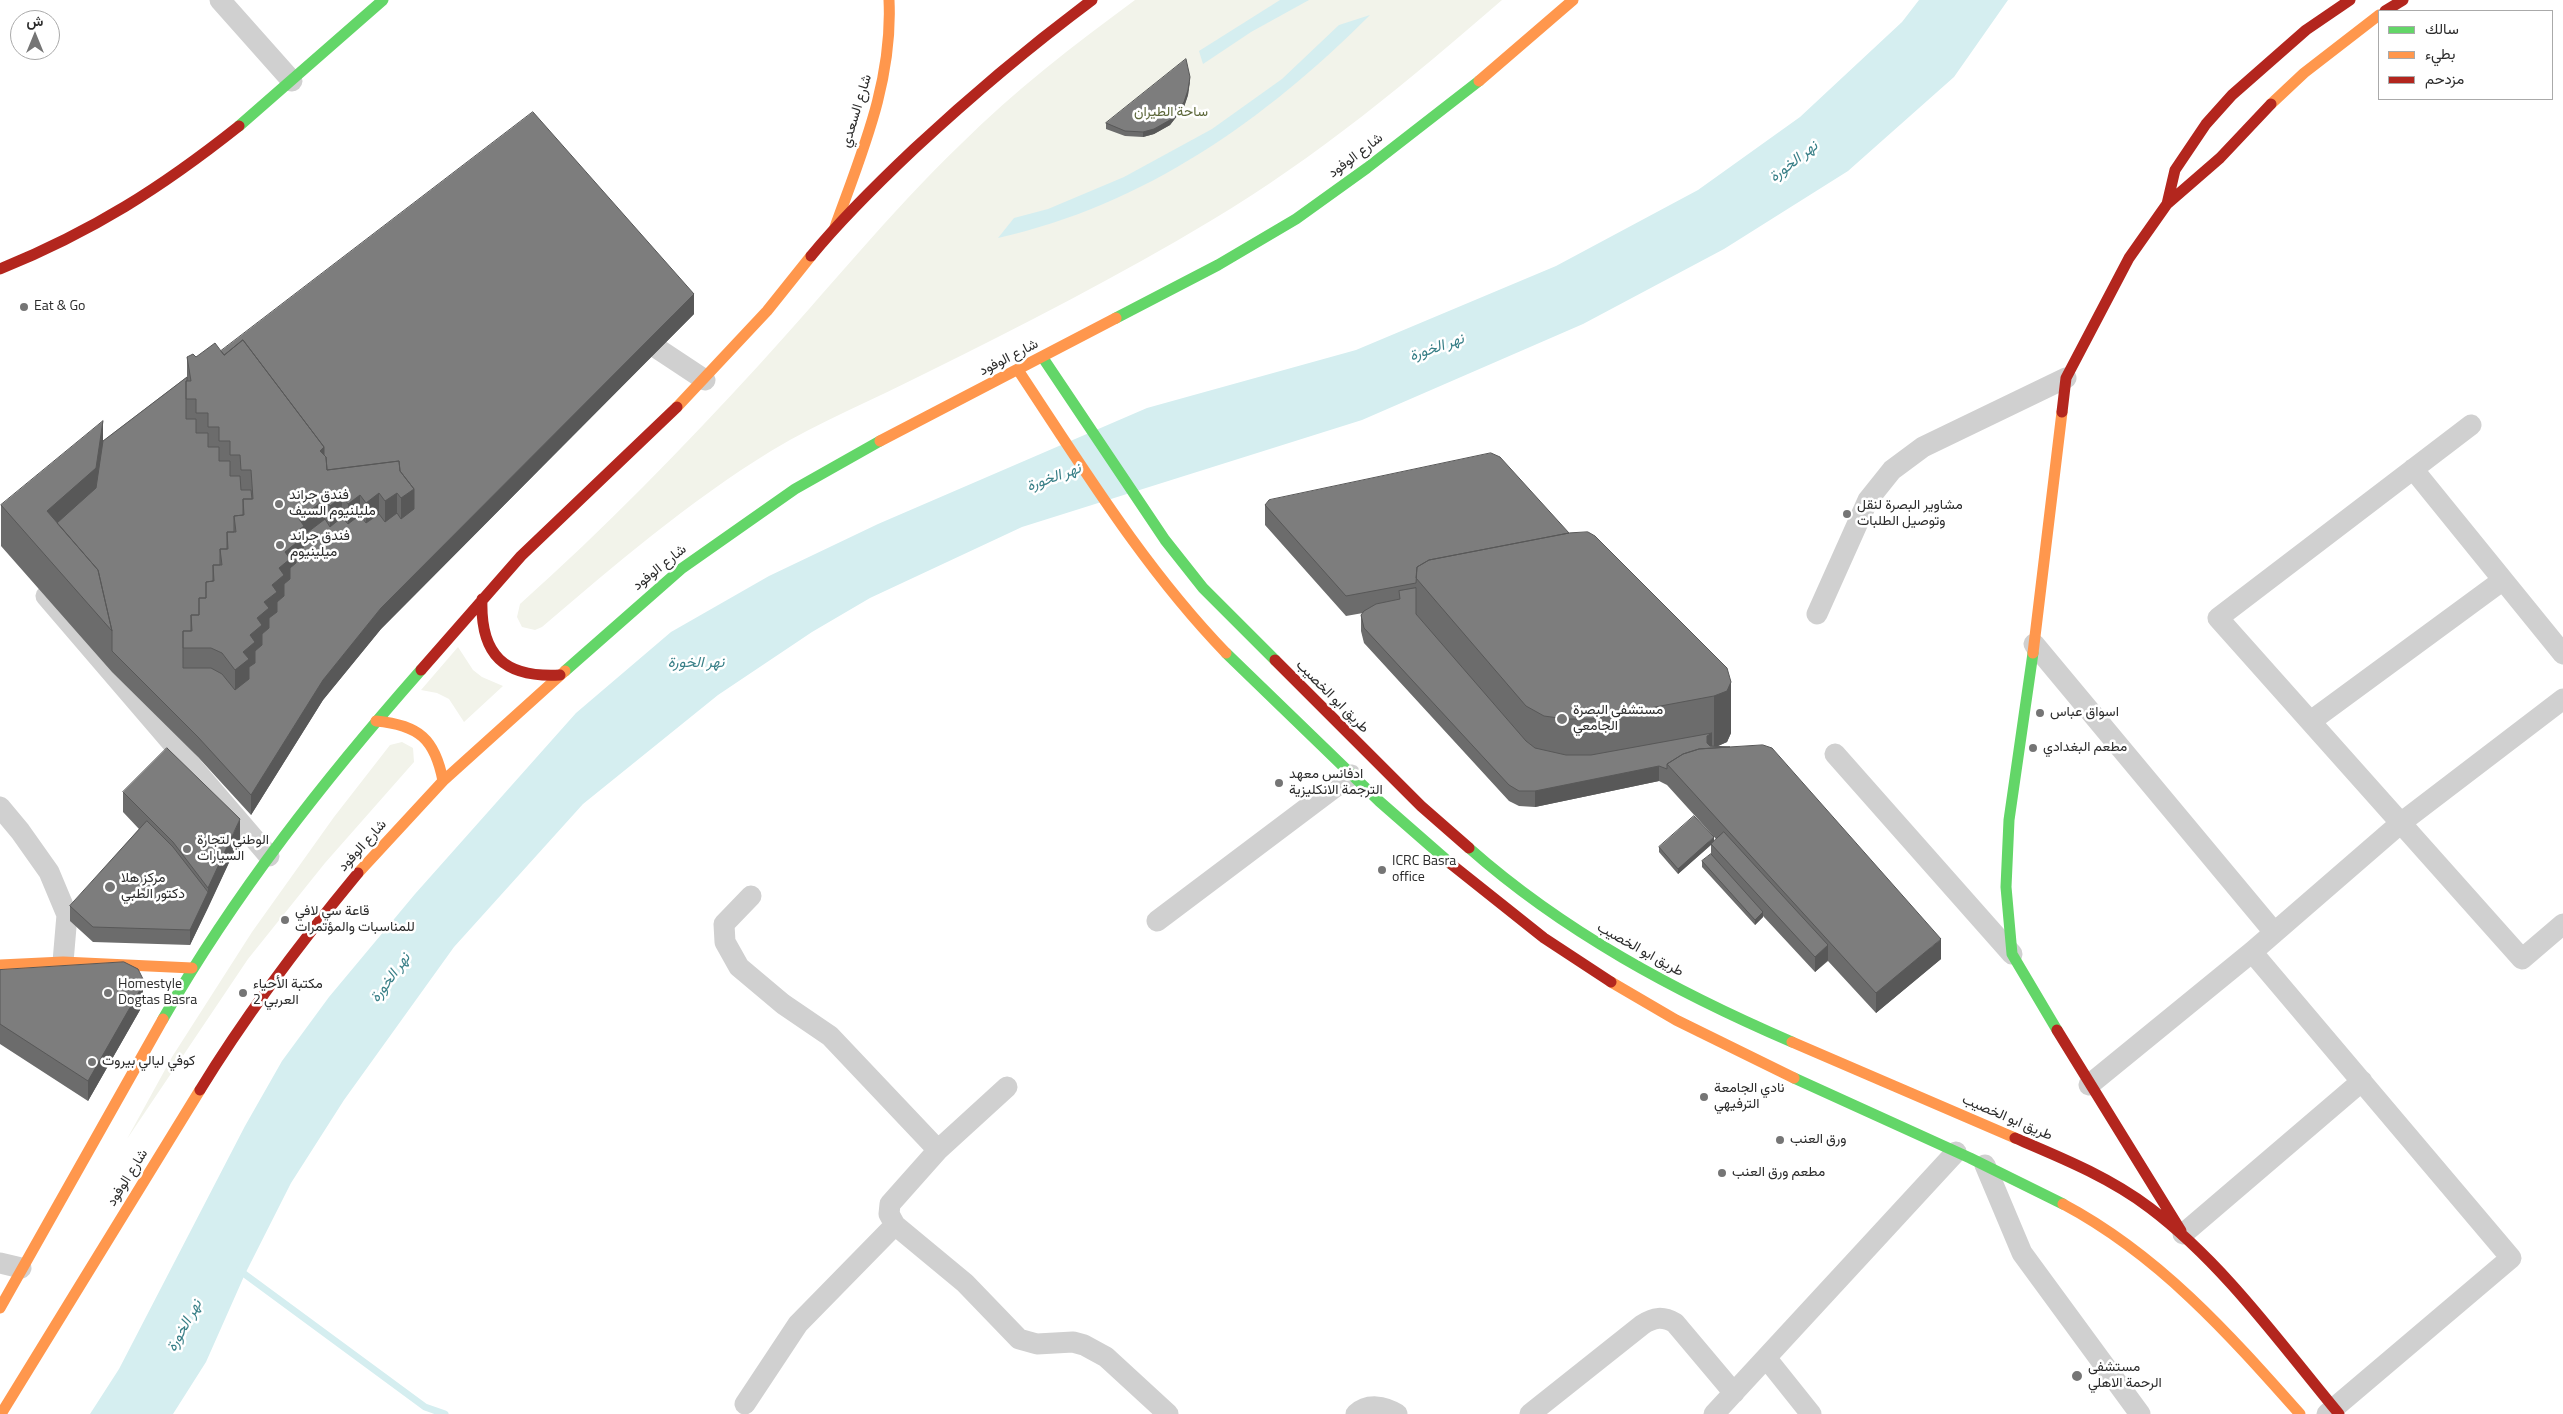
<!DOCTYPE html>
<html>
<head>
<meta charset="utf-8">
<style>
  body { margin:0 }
  #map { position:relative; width:2563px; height:1414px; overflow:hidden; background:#fff; font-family:"Titillium Web",Vazirmatn,sans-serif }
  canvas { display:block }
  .legend { position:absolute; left:2378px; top:10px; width:175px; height:90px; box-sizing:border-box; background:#fff; border:1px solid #aaa; margin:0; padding:6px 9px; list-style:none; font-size:15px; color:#2b2b2b }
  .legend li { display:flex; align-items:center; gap:10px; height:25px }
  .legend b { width:25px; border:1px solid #aaa }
  .north { position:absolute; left:10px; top:10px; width:50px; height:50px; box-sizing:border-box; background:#fff; border:1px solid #aaa; border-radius:50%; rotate:0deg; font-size:14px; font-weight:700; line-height:20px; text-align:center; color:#2b2b2b }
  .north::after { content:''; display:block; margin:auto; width:18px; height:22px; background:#757575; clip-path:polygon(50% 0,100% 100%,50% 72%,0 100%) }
</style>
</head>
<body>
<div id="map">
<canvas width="2563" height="1414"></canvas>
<ul class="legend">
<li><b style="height:6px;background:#63d668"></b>سالك</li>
<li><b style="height:6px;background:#ff974d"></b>بطيء</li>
<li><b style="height:6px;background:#b3261e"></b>مزدحم</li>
</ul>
<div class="north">ش</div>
</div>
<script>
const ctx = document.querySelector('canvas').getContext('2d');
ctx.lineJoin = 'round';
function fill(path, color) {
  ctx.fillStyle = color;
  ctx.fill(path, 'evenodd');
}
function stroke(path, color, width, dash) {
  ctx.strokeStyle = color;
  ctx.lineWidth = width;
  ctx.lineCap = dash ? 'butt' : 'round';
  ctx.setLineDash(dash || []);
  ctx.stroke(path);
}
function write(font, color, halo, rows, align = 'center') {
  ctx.font = font + ' "Titillium Web",Vazirmatn,sans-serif';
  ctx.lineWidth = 5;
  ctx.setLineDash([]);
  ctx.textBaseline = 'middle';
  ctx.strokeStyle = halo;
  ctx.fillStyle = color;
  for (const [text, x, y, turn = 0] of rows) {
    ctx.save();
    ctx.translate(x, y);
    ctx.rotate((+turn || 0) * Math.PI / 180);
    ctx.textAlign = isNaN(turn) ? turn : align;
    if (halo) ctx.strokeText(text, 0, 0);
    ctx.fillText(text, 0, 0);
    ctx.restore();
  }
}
const green = new Path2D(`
  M 1135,0 L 1502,0 C 1411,79 1316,158 1212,220 C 1119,276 1023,325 926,373 C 875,399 821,421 771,451 C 688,502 616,564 542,627 L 535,630 L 522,627 L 517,617 L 520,604 C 604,529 683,448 759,365 C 827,291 889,213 961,144 C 1014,91 1074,45 1135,0 Z
  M 458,647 L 473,670 L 482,677 L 503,686 L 464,722 L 449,699 L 437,693 L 421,690 Z
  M 402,742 L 413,748 L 414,762 L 325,863 L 248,959 L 127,1139 L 172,1057 L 252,932 L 334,817 L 390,745 Z`);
const water = new Path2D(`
  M 1280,0 L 1309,0 L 1251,32 L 1203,64 L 1199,51 Z
  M 1919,0 L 2008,0 L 1954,77 L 1848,171 L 1724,249 L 1583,324 L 1362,420 L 1022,527 L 870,598 L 812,632 L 718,695 L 583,804 L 454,947 L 344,1100 L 291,1183 L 245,1274 L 206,1362 L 173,1414 L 90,1414 L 119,1369 L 245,1126 L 282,1061 L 329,997 L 415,894 L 576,713 L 671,632 L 769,576 L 878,524 L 1147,408 L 1356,350 L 1556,266 L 1698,190 L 1800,117 L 1902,22 Z
  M 1370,15 C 1265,120 1145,205 998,238 L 1014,218 L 1048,209 L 1124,177 L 1212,129 L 1282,79 L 1339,25 Z`);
const stream = new Path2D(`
  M 239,1270 L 425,1407 L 445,1414`);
const street = new Path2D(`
  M 220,0 L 292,81
  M 636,332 L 637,335 L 705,380
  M 2471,425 L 2218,618 L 2522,959 L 2563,924
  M 2413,469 L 2563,654
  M 46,596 L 269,856
  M 1817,614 L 1868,500 L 1892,470 L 1923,447 L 2066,378
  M 2034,644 L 2274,932
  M 2311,721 L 2503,580
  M 1835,754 L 2012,954
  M 0,807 L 20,831 L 49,872 L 67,915 L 63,962
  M 751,896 L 724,924 L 725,942 L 739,967 L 783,1004 L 830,1036 L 938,1150
  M 1157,921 L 1351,775
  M 2252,952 L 2511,1258 L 2327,1414
  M 2089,1085 L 2252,952 L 2402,822 L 2563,699
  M 1007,1087 L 938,1150 L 890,1204 L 889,1214 L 895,1225 L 965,1283 L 1019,1339 L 1037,1344 L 1073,1342 L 1084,1345 L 1106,1357 L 1168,1414
  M 1985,1165 L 2022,1253 L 2140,1414
  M 2183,1234 L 2362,1081
  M 0,1263 L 21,1268
  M 1767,1359 L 1811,1414
  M 745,1404 L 798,1324 L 895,1225
  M 1356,1414 C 1368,1403 1384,1406 1397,1414
  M 1530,1414 L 1642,1325 C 1654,1317 1663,1316 1675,1323 L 1734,1393
  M 1714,1414 L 1956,1152`);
const fast = new Path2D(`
  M 239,126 L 383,0
  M 1116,318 L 1218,265 L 1296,219 L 1367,168 L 1479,81
  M 1043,358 L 1165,540 L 1203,588 L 1275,660
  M 1226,653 L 1379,801 L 1451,864
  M 2033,653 L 2009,820 L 2006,887 L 2012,954 L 2057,1030
  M 565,671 L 681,569 L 795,489 L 880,441
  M 1469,848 C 1564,932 1676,992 1792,1042
  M 163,1019 C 235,893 325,779 421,670
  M 1794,1078 L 1970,1158 L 2063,1204`);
const slow = new Path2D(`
  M 1479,81 L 1573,0
  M 2271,104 L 2304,73 L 2379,15
  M 835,227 C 862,152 893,81 889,0
  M 1018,370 C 1083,468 1144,568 1226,653
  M 677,407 L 767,311 L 811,256
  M 880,441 L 1116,318
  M 2033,653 L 2062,412
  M 376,721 C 419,725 435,739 443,781
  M 358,873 L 443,781 L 565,671
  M 0,965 L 63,962 L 192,968
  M 1611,982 L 1676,1020 L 1794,1078
  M 1792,1042 L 2015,1138
  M 2063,1204 C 2159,1255 2229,1334 2300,1414
  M 0,1308 L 163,1019
  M 1,1414 L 200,1090`);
const jam = new Path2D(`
  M 2385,11 L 2403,0
  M 2167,204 L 2175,170 L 2206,124 L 2232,95 L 2306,30 L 2350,0
  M 811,256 C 843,217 878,183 914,149 C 971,96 1029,47 1092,0
  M 0,269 C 93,231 161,188 239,126
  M 2062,412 L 2066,378 L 2129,258 L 2167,204 L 2220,158 L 2271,104
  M 482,599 C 480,655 504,678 560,675
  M 1275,660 L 1421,806 L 1469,848
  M 421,670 L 521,556 L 677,407
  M 1451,864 L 1544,938 L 1611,982
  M 2057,1030 L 2181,1231
  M 200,1090 C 247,1013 301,942 358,873
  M 2015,1138 C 2062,1158 2109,1177 2150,1208 C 2224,1264 2280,1343 2339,1414`);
const wall = new Path2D(`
  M 1190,82 L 1188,95 L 1184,107 L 1170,125 L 1154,134 L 1143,137 L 1125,136 L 1106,129 L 1106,123 Z
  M 694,314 L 381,629 L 323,700 L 251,815 L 198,757 L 112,672 L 1,546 L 1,505 L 103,441 L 187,377 L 187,357 L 196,357 L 221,351 Z
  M 1265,505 L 1569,533 L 1727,668 L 1731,733 L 1727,742 L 1717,746 L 1941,959 L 1876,1013 L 1828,961 L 1815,972 L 1763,916 L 1763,917 L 1755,925 L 1702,867 L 1702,861 L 1711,854 L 1711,845 L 1678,874 L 1659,852 L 1659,847 L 1714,841 L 1716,839 L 1667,785 L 1659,781 L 1535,807 L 1519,806 L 1509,801 L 1364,643 L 1361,631 L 1361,615 L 1363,613 L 1346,616 L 1265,525 Z
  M 123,792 L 240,839 L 190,945 L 93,942 L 70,921 L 70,906 L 139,829 L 123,812 Z
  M 0,970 L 143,1000 L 140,1010 L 88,1101 L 0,1044 Z`);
const shadedWall = new Path2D(`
  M 1190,77 L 1188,95 L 1184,107 L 1170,125 L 1154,134 L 1143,137 L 1143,132 Z
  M 694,294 L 694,314 L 381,629 L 323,700 L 251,815 L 251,795 L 323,680 L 381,608 Z
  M 103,421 L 103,462 L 96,508 L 57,543 L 47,511 Z
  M 324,447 L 324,475 L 320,451 Z
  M 414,489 L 414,529 L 401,539 L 401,498 Z
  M 379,493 L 379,534 L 366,543 L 366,503 Z
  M 397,493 L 397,533 L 385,542 L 385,501 Z
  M 360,495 L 360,535 L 348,544 L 348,504 Z
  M 342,496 L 342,537 L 330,547 L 330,506 Z
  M 325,499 L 325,539 L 235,710 L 235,670 L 272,585 L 299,519 Z
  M 1731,682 L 1731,733 L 1727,742 L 1714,748 L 1714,696 Z
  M 1712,733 L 1712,748 L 1707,751 L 1707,736 Z
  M 1659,766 L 1659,781 L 1535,807 L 1535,791 Z
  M 240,819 L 240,839 L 208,908 L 208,888 Z
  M 1714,837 L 1714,842 L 1678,874 L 1678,869 Z
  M 208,892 L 208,908 L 190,945 L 190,930 Z
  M 1763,912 L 1763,917 L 1755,925 L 1755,920 Z
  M 1941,939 L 1941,959 L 1876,1013 L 1876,993 Z
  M 1828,945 L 1828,960 L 1815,972 L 1815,957 Z
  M 143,979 L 143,1000 L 140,1010 L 88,1101 L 88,1081 Z`);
const building = new Path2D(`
  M 1186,59 L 1190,77 L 1188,90 L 1184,102 L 1170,120 L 1154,129 L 1143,132 L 1125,131 L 1106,123 Z
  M 533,112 L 694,294 L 381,608 L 323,680 L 251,795 L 198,737 L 112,651 L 112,631 L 98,570 L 57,523 L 96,488 L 103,441 L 187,377 L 187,381 L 186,381 L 186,419 L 196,419 L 196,433 L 208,433 L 208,447 L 219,447 L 219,461 L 230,461 L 230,476 L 240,476 L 241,490 L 251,490 L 252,499 L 243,499 L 243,515 L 234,516 L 234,532 L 227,532 L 227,549 L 220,549 L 220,565 L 213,565 L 213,581 L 206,582 L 206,598 L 199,598 L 199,615 L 191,615 L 191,631 L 183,631 L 183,668 L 211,668 L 222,674 L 235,690 L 249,679 L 249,667 L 255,663 L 255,651 L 262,645 L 262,634 L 269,628 L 269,618 L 277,612 L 277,602 L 284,596 L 284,584 L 290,579 L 290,568 L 296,563 L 296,553 L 304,547 L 304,535 L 325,519 L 330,527 L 342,517 L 348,524 L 360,515 L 366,523 L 379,514 L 385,522 L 397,513 L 401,519 L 414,509 L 414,489 L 400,471 L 399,461 L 327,470 L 326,457 L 324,455 L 324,447 L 243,340 L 224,355 L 221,351 Z
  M 243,340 L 324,447 L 320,451 L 326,457 L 327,470 L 399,461 L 400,471 L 414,489 L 401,498 L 397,493 L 385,501 L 379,493 L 366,503 L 360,495 L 348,504 L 342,496 L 330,506 L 325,499 L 299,519 L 304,526 L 291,536 L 296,543 L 285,552 L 290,559 L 279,568 L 284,575 L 272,585 L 277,592 L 264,602 L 269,608 L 257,618 L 262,625 L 250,635 L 255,642 L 243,652 L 249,659 L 235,670 L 222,653 L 211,648 L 183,648 L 183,631 L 192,631 L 191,615 L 199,615 L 199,598 L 206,598 L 206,582 L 214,581 L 213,565 L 222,565 L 220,549 L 228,549 L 227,532 L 236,532 L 234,516 L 244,515 L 243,499 L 253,499 L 251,470 L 241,470 L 240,455 L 230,455 L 230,441 L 219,441 L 219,427 L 208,427 L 208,413 L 196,413 L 196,399 L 186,399 L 186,381 L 191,381 L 187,357 L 193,354 L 196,357 L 215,343 L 224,355 Z
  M 103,421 L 96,468 L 47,511 L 98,570 L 112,631 L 1,505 Z
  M 1491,453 L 1500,457 L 1569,533 L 1429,560 L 1417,567 L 1416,583 L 1346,596 L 1265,505 L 1269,500 Z
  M 1588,532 L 1595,536 L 1727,668 L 1731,682 L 1727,691 L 1714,696 L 1591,719 L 1566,719 L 1544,716 L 1526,706 L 1416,578 L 1417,567 L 1429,560 L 1569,533 Z
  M 1416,588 L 1416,614 L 1526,741 L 1535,748 L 1566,755 L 1591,755 L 1712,733 L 1707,736 L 1707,743 L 1710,746 L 1730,747 L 1699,749 L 1683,754 L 1667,764 L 1667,769 L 1659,766 L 1535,791 L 1519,791 L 1509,785 L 1364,628 L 1361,615 L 1364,611 L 1376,604 L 1400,599 L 1399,591 Z
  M 1763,745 L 1772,748 L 1941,939 L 1876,993 L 1667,764 L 1683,754 L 1699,749 Z
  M 167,748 L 240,819 L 208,888 L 173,842 L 123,792 Z
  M 1694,816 L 1714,837 L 1678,869 L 1659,847 Z
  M 147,821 L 173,847 L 208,892 L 190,930 L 93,927 L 70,906 Z
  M 1724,832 L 1828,945 L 1815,957 L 1711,844 Z
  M 1711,854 L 1763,912 L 1755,920 L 1702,861 Z
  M 124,962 L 138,969 L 143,979 L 140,990 L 88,1081 L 0,1024 L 0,970 Z`);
const markers = [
  [24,307,5,"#757575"],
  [279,504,5,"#757575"],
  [1847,514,5,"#757575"],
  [280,545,5,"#757575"],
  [2040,713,5,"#757575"],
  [1562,719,6,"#757575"],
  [2033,748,5,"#757575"],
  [1279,783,5,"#757575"],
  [187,849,5,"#757575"],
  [1382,870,5,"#757575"],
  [110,887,6,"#757575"],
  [285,920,5,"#757575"],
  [108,993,5,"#757575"],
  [243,993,5,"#757575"],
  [92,1062,5,"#757575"],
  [1704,1097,5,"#757575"],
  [1780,1140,5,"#757575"],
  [1722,1173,5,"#757575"],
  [2077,1376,6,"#757575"]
];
const streetNames = [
  ["شارع السعدي",857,111,-73],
  ["شارع الوفود",1356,156,-37],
  ["شارع الوفود",1009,358,-27],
  ["شارع الوفود",660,568,-39],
  ["طريق ابو الخصيب",1332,697,45],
  ["شارع الوفود",363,846,-48],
  ["طريق ابو الخصيب",1640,950,29],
  ["طريق ابو الخصيب",2007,1118,23],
  ["شارع الوفود",128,1178,-58]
];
const parkNames = [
  ["ساحة الطيران",1171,113]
];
const poiNames = [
  ["Eat & Go",34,307],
  ["فندق جراند",289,496],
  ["مليلنيوم السيف",289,512],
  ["مشاوير البصرة لنقل",1857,506],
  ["وتوصيل الطلبات",1857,522],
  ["فندق جراند",290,537],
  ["ميلينيوم",290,553],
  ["مستشفى البصرة",1573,711],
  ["الجامعي",1573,727],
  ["اسواق عباس",2050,713],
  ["مطعم البغدادي",2043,748],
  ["ادفانس معهد",1289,775],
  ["الترجمة الانكليزية",1289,791],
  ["الوطني لتجارة",197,841],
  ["السيارات",197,857],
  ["ICRC Basra",1392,862],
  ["office",1392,878],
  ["مركز هلا",121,879],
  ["دكتور الطبي",121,895],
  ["قاعة سي لافي",295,912],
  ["للمناسبات والمؤتمرات",295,928],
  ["Homestyle",118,985],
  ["Dogtas Basra",118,1001],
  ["مكتبة الأحياء",253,985],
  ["العربي 2",253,1001],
  ["كوفي ليالي بيروت",102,1062],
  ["نادي الجامعة",1714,1089],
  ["الترفيهي",1714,1105],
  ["ورق العنب",1790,1140],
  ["مطعم ورق العنب",1732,1173],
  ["مستشفى",2088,1368],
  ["الرحمة الاهلي",2088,1384]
];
const waterNames = [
  ["نهر الخورة",1794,162,-38],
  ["نهر الخورة",1437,348,-19],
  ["نهر الخورة",1054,478,-20],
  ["نهر الخورة",696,663],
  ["نهر الخورة",391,978,-54],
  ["نهر الخورة",185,1326,-61]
];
fill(green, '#f2f3ea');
fill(water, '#d5eef0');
stroke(stream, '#d5eef0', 7);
stroke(street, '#d0d0d0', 21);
stroke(fast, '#63d668', 11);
stroke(slow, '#ff974d', 11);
stroke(jam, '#b3261e', 11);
fill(wall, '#6c6c6c');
fill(shadedWall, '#585858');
fill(building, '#7d7d7d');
stroke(building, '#585858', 1);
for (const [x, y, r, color] of markers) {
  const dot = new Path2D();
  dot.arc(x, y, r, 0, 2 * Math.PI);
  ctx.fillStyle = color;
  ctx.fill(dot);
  stroke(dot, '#fff', 2);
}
write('14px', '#2b2b2b', '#fff', streetNames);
write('14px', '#5c6739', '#fff', parkNames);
write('14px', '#2b2b2b', '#fff', poiNames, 'left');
write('italic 15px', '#387f87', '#fff', waterNames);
</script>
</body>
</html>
